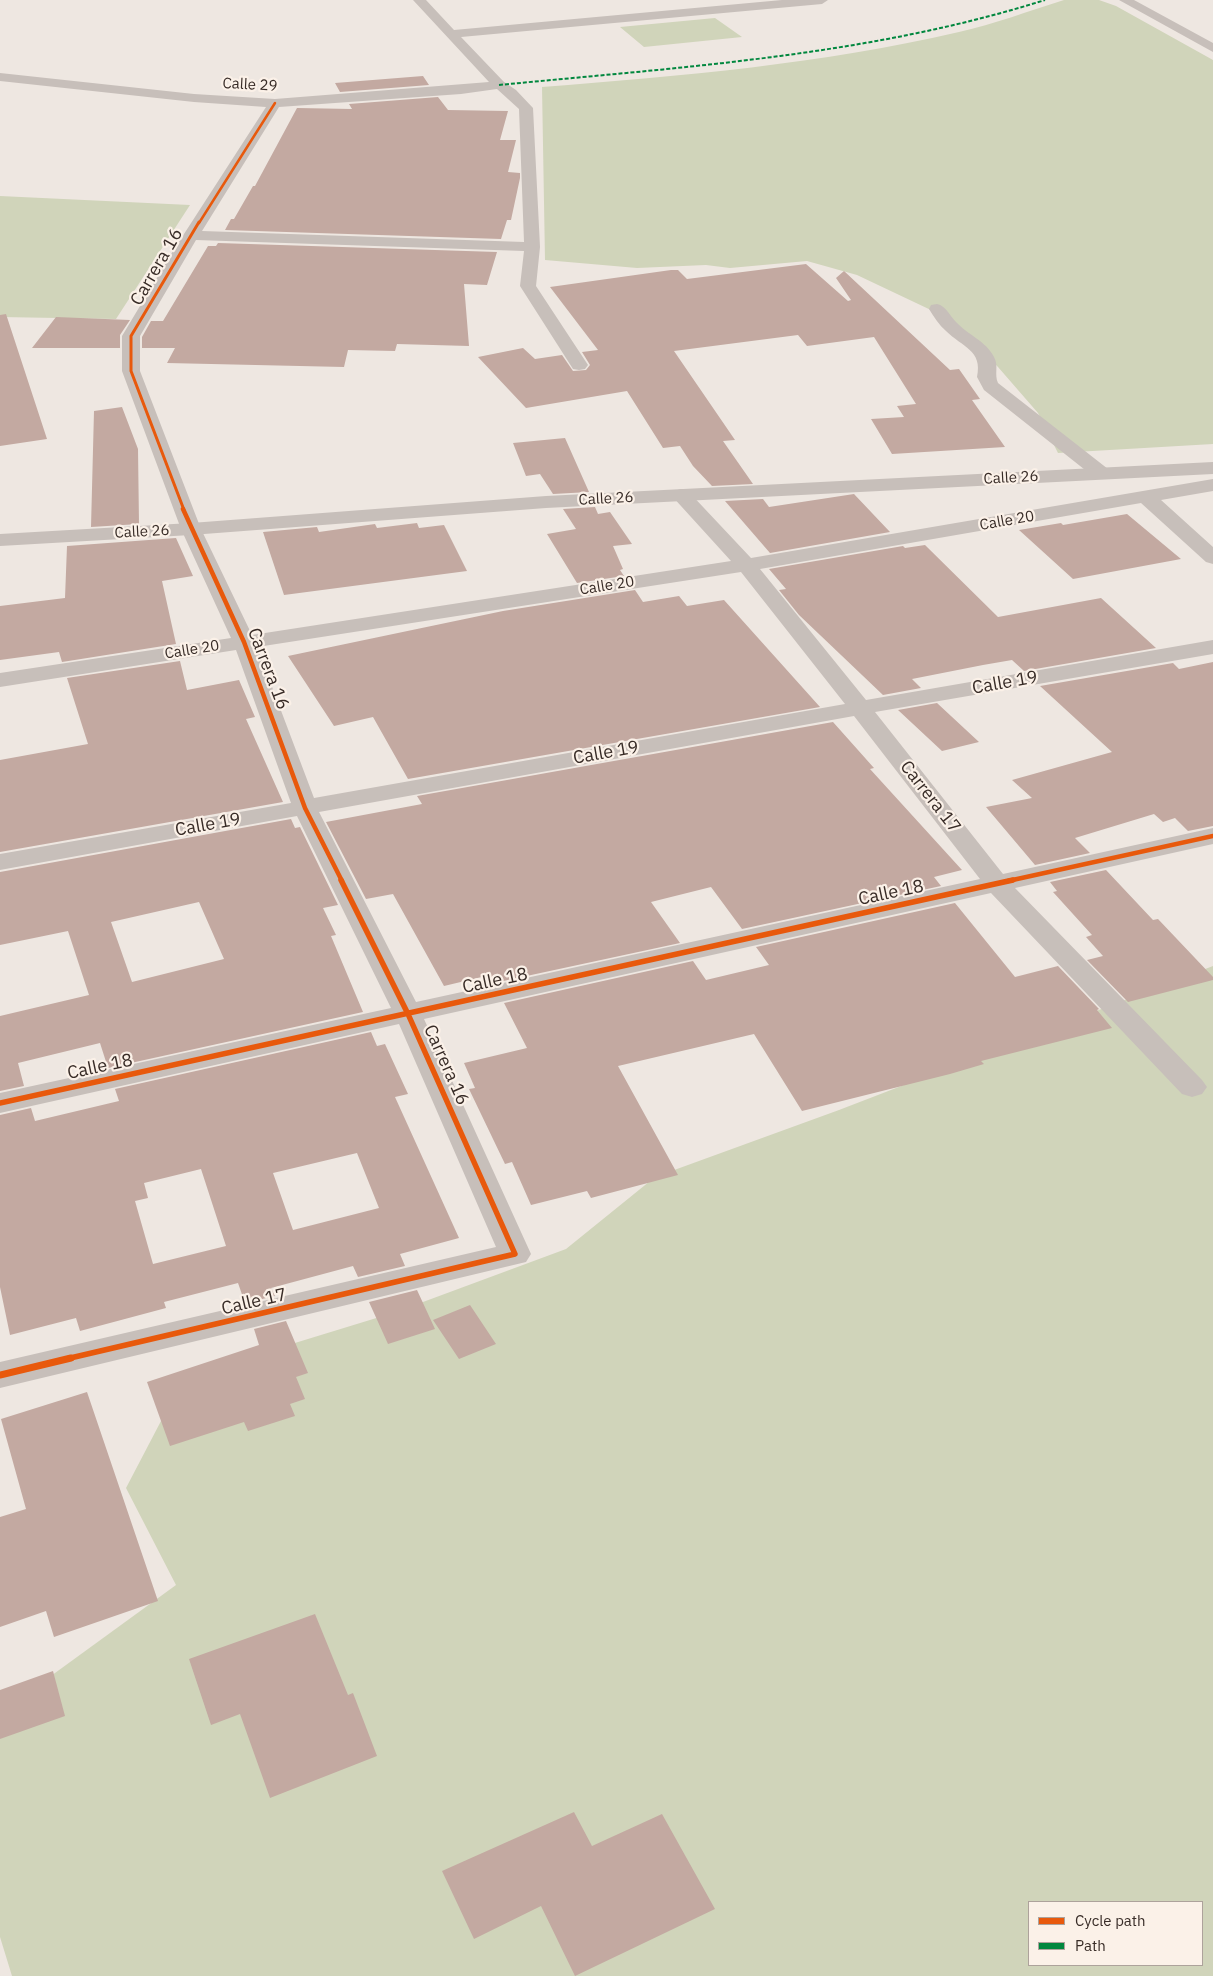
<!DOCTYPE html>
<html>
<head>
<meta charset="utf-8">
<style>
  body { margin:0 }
  #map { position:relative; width:1213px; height:1976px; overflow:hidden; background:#eee7e1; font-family:"IBM Plex Sans",sans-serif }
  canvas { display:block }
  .legend { position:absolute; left:1028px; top:1901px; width:175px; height:65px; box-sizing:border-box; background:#fbf1e8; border:1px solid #ada29b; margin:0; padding:6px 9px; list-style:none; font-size:15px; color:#382c27 }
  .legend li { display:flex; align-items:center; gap:10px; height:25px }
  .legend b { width:25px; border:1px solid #ada29b }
</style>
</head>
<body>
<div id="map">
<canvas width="1213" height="1976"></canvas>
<ul class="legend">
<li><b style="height:6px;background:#e8590c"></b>Cycle path</li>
<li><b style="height:6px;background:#00873e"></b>Path</li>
</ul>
</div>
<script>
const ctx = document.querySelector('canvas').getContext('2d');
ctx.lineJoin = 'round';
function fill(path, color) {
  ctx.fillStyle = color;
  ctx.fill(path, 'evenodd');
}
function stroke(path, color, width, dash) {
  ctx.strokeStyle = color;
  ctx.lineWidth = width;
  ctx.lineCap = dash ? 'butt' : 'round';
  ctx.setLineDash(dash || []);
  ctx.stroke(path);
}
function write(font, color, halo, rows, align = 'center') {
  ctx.font = font + ' "IBM Plex Sans",sans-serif';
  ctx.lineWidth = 4.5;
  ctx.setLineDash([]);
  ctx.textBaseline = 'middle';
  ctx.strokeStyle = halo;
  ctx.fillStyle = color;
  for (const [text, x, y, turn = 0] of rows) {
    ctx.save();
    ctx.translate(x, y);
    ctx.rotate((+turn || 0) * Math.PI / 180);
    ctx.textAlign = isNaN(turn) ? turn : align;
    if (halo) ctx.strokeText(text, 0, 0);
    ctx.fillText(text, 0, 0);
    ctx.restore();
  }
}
const green = new Path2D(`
  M 1064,0 L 1099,0 L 1116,6 L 1213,60 L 1213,444 L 1058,453 L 1038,413 L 998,367 L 952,320 L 857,275 L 807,261 L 730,268 L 706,265 L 637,268 L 545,260 L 542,87 C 682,76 822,64 959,32 C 994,24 1029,11 1064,0 Z
  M 715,18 L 742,37 L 644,47 L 620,27 Z
  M 0,196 L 190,205 L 116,319 L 0,317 Z
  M 1213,966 L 1213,1976 L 12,1976 L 0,1937 L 0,1713 L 176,1585 L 126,1488 L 184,1377 L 396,1312 L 566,1249 L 655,1177 L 839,1110 ZM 1029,1902 L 1202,1902 L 1202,1965 L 1029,1965 Z`);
const building = new Path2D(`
  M 423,76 L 429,85 L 340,92 L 335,83 Z
  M 438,97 L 448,110 L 508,111 L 500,140 L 516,140 L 508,172 L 520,173 L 520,178 L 511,220 L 507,220 L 501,239 L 225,230 L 231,219 L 234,219 L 253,186 L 255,186 L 297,108 L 352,109 L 349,104 Z
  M 218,243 L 497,252 L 487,285 L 464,284 L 469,346 L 397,344 L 395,351 L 348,350 L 344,367 L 167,363 L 175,348 L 142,348 L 142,337 L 151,321 L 163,321 L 208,246 L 216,246 Z
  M 806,264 L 848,301 L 851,300 L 836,278 L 844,271 L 950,370 L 959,369 L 980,399 L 972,400 L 1005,447 L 892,454 L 871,419 L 904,417 L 897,406 L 916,404 L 874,337 L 807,346 L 798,335 L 674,351 L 735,440 L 723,441 L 753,484 L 712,486 L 693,466 L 680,446 L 663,448 L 627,391 L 526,408 L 478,357 L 523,348 L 535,359 L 562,355 L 573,371 L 586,370 L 590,365 L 582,352 L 598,350 L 550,287 L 671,270 L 678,270 L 687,279 Z
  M 6,314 L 47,439 L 0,446 L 0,315 Z
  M 56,317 L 130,320 L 120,335 L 120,348 L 32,348 Z
  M 122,407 L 138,449 L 139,524 L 91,527 L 94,411 Z
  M 565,438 L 589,492 L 553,494 L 540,474 L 526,476 L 513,443 Z
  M 854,494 L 890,532 L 770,553 L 725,501 L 763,499 L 769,507 Z
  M 595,507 L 598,514 L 610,512 L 632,544 L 613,546 L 623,569 L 620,570 L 624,576 L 577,583 L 547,534 L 576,529 L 563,509 Z
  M 1127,514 L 1181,559 L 1073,579 L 1019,530 L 1061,523 L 1063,525 Z
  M 417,523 L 419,528 L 444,525 L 467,571 L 284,595 L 263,532 L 317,527 L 319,532 L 375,524 L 377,528 Z
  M 176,538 L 193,576 L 162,581 L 176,644 L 62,662 L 59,652 L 0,660 L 0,606 L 65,598 L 67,546 Z
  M 925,545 L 998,617 L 1101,598 L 1156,648 L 1024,671 L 1012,660 L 983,665 L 912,679 L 921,688 L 883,695 L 799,615 L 779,590 L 786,589 L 769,569 L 903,546 L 905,548 Z
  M 635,590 L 643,602 L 679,596 L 687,606 L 724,600 L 820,707 L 408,779 L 373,717 L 334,726 L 288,656 L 503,611 Z
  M 180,661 L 187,690 L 239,680 L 255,717 L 246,719 L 283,802 L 0,852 L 0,760 L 88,744 L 67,678 Z
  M 1213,662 L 1213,826 L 1188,831 L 1175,818 L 1163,822 L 1154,814 L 1075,838 L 1090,853 L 1035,865 L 986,807 L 1032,798 L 1012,780 L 1112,752 L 1040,686 L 1173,663 L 1179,669 Z
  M 937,703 L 979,742 L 942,751 L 898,710 Z
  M 833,722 L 874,768 L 870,769 L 962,870 L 934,877 L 941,886 L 742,929 L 711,887 L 651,902 L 680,943 L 494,983 L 490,975 L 444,986 L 393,894 L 366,899 L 326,822 L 422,804 L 417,796 Z
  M 291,819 L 295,828 L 300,827 L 338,905 L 323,908 L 336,935 L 331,936 L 363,1012 L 108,1068 L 100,1043 L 18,1063 L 24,1086 L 0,1091 L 0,1016 L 89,995 L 68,931 L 0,945 L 0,872 ZM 199,902 L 224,959 L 132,982 L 111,922 Z
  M 1106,870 L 1153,920 L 1158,919 L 1213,977 L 1213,980 L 1128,1002 L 1087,960 L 1103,956 L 1086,937 L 1092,935 L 1053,892 L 1057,891 L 1050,882 Z
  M 955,903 L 1015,977 L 1058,966 L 1099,1009 L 1097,1010 L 1112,1028 L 981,1061 L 984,1064 L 950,1074 L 802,1111 L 754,1034 L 618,1066 L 678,1175 L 591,1198 L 587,1191 L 531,1205 L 512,1162 L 505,1164 L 469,1089 L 475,1088 L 464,1063 L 527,1048 L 504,1003 L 693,961 L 706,980 L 769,965 L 756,947 Z
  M 371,1032 L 377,1046 L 385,1044 L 408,1094 L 395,1097 L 459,1238 L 400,1254 L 405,1266 L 358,1277 L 353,1266 L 271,1288 L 275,1296 L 245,1303 L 238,1283 L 164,1302 L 166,1308 L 80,1331 L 76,1318 L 10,1335 L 0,1287 L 0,1115 L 31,1108 L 35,1121 L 119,1101 L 115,1089 ZM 357,1153 L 379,1208 L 293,1230 L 273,1173 ZM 201,1169 L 226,1246 L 153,1264 L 135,1201 L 148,1198 L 144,1183 Z
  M 417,1290 L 435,1329 L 388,1344 L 369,1302 Z
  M 470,1305 L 496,1344 L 459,1359 L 433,1320 Z
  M 286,1321 L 308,1373 L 296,1377 L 305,1399 L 290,1404 L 295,1416 L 248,1431 L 244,1422 L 170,1446 L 147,1382 L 259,1345 L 254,1329 Z
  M 87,1392 L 158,1601 L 54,1637 L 46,1611 L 0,1627 L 0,1517 L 26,1509 L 1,1419 Z
  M 315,1614 L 348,1695 L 353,1693 L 377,1756 L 270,1798 L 240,1714 L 211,1725 L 189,1659 Z
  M 53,1671 L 65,1716 L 0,1739 L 0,1690 Z
  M 574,1812 L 592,1846 L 662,1814 L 715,1909 L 575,1976 L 541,1906 L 474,1939 L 442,1871 Z`);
const minor = new Path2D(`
  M 413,0 L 426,0 L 454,30 L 782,0 L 828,0 L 822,4 L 461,37 L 504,82 L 516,90 L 533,108 L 540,247 L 536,286 L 588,365 L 585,369 L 579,370 L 573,369 L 520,286 L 524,251 L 196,240 L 140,336 L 140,371 L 201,529 L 252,635 L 731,561 L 671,495 L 674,491 L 681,489 L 688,491 L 751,558 L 1213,479 L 1213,491 L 1161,500 L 1213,547 L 1213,564 L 1206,562 L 1141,503 L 760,569 L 866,700 L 1213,640 L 1213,654 L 875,712 L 1003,874 L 1213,828 L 1213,844 L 1015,888 L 1202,1080 L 1207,1087 L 1202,1094 L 1192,1097 L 1182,1094 L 991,893 L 424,1019 L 531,1254 L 526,1262 L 0,1388 L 0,1362 L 496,1247 L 399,1024 L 0,1113 L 0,1093 L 391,1008 L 297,816 L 0,870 L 0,854 L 291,803 L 236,650 L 0,687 L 0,673 L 231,638 L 181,529 L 122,371 L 122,336 L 173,251 L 266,107 L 194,102 L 0,81 L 0,73 L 194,94 L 275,99 L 489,82 ZM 497,89 L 519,109 L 524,242 L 202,231 L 279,107 L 461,94 ZM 741,572 L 845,704 L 314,798 L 257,647 ZM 854,716 L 980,879 L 416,1002 L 319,812 Z
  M 1119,0 L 1134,0 L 1213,43 L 1213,52 Z
  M 937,304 C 946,306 950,316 956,322 C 968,335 986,341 994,357 C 999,366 994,374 998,383 L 1108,469 L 1111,473 L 1108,477 L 1101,479 L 1094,477 L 984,390 L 977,377 C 983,350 962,347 946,331 C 939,325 934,317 929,309 L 931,305 Z`);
const tertiary = new Path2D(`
  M 1213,462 L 1213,474 L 546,508 L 191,535 L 0,546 L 0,534 L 191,523 L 546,496 Z`);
const quiet = new Path2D(`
  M 499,85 C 682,67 868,56 1045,0`);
const cyclewayFar4 = new Path2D(`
  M 199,223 L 275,103`);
const cyclewayFar3 = new Path2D(`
  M 184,510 L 131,371 L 131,336 L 199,222`);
const cyclewayFar2 = new Path2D(`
  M 183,509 L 244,642 L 305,808 L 342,881
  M 1008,881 L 1213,836`);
const cyclewayFar1 = new Path2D(`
  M 0,1103 L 1013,880
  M 66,1359 L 515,1254 L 408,1014 L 341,880`);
const cycleway = new Path2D(`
  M 0,1375 L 71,1358`);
const farStreetnames = [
  ["Calle 29",250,85,3],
  ["Calle 26",1011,478,-3],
  ["Calle 26",606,499,-3],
  ["Calle 20",1007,521,-10],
  ["Calle 26",142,532,-3],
  ["Calle 20",607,586,-9],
  ["Calle 20",192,650,-9]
];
const streetNames = [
  ["Carrera 16",157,267,-60],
  ["Carrera 16",268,669,69],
  ["Calle 19",1005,683,-10],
  ["Calle 19",606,753,-10],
  ["Carrera 17",930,797,52],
  ["Calle 19",208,825,-10],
  ["Calle 18",891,893,-12],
  ["Calle 18",495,981,-12],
  ["Carrera 16",446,1065,66],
  ["Calle 18",100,1067,-12],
  ["Calle 17",254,1302,-13]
];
fill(green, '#d0d4ba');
fill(building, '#c3a9a1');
fill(minor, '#c7bfba');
fill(tertiary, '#c7bfba');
stroke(quiet, '#00873e', 2, [4, 2]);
stroke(cyclewayFar4, '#e8590c', 2.5);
stroke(cyclewayFar3, '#e8590c', 3);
stroke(cyclewayFar2, '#e8590c', 4.5);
stroke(cyclewayFar1, '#e8590c', 5.5);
stroke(cycleway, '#e8590c', 7);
write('15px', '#382c27', '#fbf1e8', farStreetnames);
write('18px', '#382c27', '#fbf1e8', streetNames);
</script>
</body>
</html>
